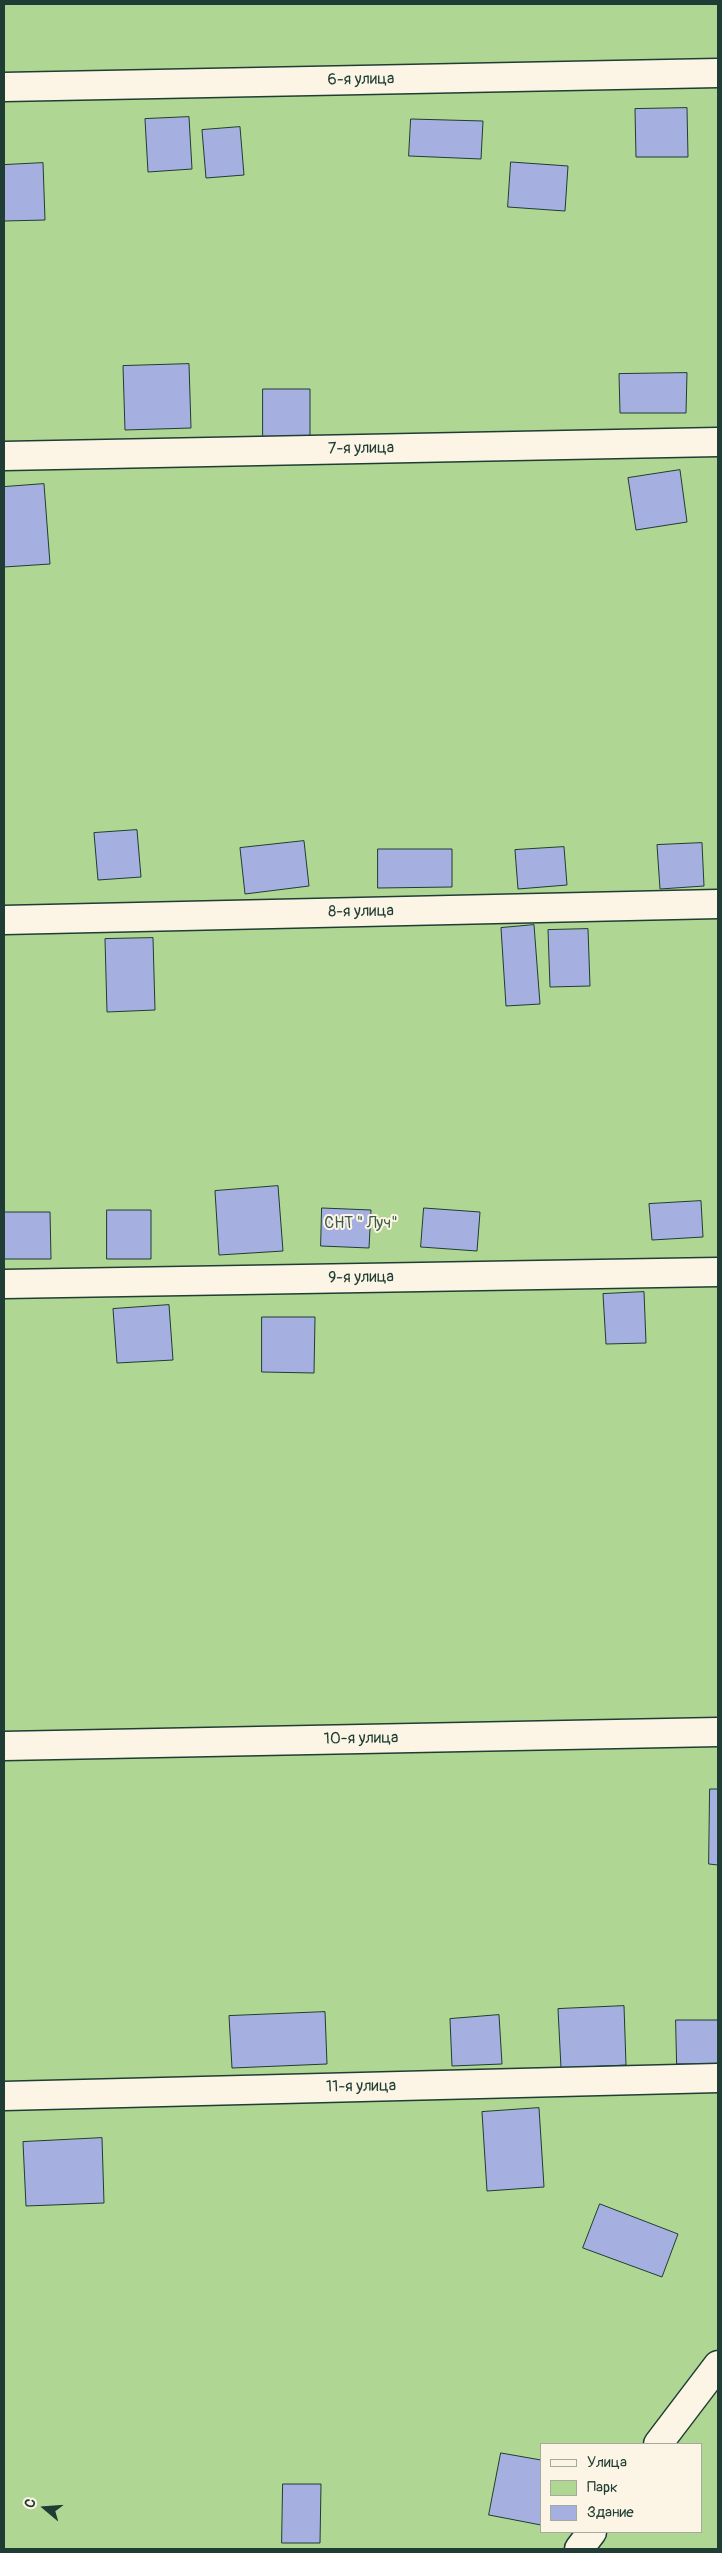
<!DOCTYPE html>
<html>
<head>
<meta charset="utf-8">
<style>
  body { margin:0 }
  #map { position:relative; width:722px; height:2553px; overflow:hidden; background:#e2e0e4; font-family:Pangolin,sans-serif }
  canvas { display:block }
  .frame { position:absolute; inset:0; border:5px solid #1f3d34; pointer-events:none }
  .legend { position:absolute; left:540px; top:2443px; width:162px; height:90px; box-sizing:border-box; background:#fcf5e5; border:1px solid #a4ab9e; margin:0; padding:6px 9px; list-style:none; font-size:15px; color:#1f3d34 }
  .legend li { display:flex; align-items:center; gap:10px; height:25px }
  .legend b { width:25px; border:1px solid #a4ab9e }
  .north { position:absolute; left:20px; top:2483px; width:50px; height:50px; -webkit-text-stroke:4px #fcf5e5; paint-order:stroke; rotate:288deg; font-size:14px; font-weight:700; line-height:20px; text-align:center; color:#1f3d34 }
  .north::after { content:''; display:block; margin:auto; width:18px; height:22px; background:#1f3d34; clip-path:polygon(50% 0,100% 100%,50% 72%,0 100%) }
</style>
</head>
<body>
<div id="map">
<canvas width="722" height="2553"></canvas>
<div class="frame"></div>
<ul class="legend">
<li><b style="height:6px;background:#fcf5e5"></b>Улица</li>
<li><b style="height:14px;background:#afd692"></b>Парк</li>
<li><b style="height:14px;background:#a5b0e0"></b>Здание</li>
</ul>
<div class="north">С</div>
</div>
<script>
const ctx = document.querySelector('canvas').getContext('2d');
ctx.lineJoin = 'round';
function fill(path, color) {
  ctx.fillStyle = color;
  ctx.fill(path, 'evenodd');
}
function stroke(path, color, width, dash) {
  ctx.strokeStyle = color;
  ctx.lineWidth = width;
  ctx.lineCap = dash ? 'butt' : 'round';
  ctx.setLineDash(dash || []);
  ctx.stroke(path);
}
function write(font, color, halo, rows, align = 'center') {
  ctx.font = font + ' Pangolin,sans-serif';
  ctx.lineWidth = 4;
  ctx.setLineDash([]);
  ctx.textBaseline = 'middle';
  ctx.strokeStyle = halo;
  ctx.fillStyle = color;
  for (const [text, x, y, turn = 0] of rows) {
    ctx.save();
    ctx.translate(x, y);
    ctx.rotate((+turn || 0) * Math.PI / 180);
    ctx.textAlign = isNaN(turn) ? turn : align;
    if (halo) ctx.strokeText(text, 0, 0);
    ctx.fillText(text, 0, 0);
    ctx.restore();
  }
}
const green = new Path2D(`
  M 4,4 L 718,4 L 718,2549 L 4,2549 ZM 541,2444 L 701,2444 L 701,2532 L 541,2532 Z`);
const building = new Path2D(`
  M 687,108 L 688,157 L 636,157 L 635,109 Z
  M 189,117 L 192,169 L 148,172 L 145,119 Z
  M 411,119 L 483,121 L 481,159 L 409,156 Z
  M 240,127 L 244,175 L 206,178 L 202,130 Z
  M 511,162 L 568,166 L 565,211 L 508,207 Z
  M 43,163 L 45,220 L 4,221 L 4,165 Z
  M 189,364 L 191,428 L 125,430 L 123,366 Z
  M 687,373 L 686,413 L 620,413 L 619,374 Z
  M 263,389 L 310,389 L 310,439 L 263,439 Z
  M 680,470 L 687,522 L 636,530 L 628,478 Z
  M 44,484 L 50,564 L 4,567 L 4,487 Z
  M 137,830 L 141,877 L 98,880 L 94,833 Z
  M 304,841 L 309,886 L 245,894 L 240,848 Z
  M 702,843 L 704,886 L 660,889 L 657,845 Z
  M 564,847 L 567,885 L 518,889 L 515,850 Z
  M 378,849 L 452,849 L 452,887 L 378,888 Z
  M 534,925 L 540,1004 L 506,1006 L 501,928 Z
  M 588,929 L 590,986 L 550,987 L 548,930 Z
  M 153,938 L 155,1010 L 107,1012 L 105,939 Z
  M 278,1186 L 283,1251 L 219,1255 L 215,1191 Z
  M 701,1201 L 703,1237 L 652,1240 L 649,1204 Z
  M 322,1208 L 371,1210 L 369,1248 L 321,1246 Z
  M 424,1208 L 480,1212 L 477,1251 L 421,1247 Z
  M 107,1210 L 151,1210 L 151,1259 L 107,1259 Z
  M 4,1212 L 50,1212 L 51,1259 L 4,1259 Z
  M 644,1292 L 646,1343 L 606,1344 L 603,1294 Z
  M 169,1305 L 173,1360 L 117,1363 L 113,1309 Z
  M 262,1317 L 315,1317 L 314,1373 L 262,1372 Z
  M 710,1789 L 718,1789 L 718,1865 L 709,1864 Z
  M 624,2006 L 626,2065 L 561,2068 L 558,2009 Z
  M 325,2012 L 327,2064 L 232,2068 L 229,2016 Z
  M 499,2015 L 502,2064 L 452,2066 L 450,2019 Z
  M 676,2020 L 718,2020 L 718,2064 L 677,2064 Z
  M 539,2108 L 544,2187 L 487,2191 L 482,2112 Z
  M 102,2138 L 104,2203 L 26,2206 L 23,2142 Z
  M 600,2204 L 678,2234 L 662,2277 L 583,2248 Z
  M 501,2453 L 541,2460 L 541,2525 L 489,2515 Z
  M 283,2484 L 321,2484 L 320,2543 L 282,2543 Z`);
const street = new Path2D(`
  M 4,87 L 718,73
  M 4,456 L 718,442
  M 4,920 L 718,904
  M 4,1284 L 718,1272
  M 4,1746 L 718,1732
  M 4,2096 L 718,2078
  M 658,2444 L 718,2365
  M 579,2549 L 592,2532`);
const streetNames = [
  ["6-я улица",361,80,-1],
  ["7-я улица",361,449,-1],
  ["8-я улица",361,912,-1],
  ["9-я улица",361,1278,-1],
  ["10-я улица",361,1739,-1],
  ["11-я улица",361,2087,-1]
];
const parkNames = [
  ["СНТ \" Луч\"",361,1224]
];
fill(green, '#afd692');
fill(building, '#a5b0e0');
stroke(building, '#1f3d34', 1);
stroke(street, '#1f3d34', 31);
stroke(street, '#fcf5e5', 28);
write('16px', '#1f3d34', '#fcf5e5', streetNames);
write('16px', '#3c5c47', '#fcf5e5', parkNames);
</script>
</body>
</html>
